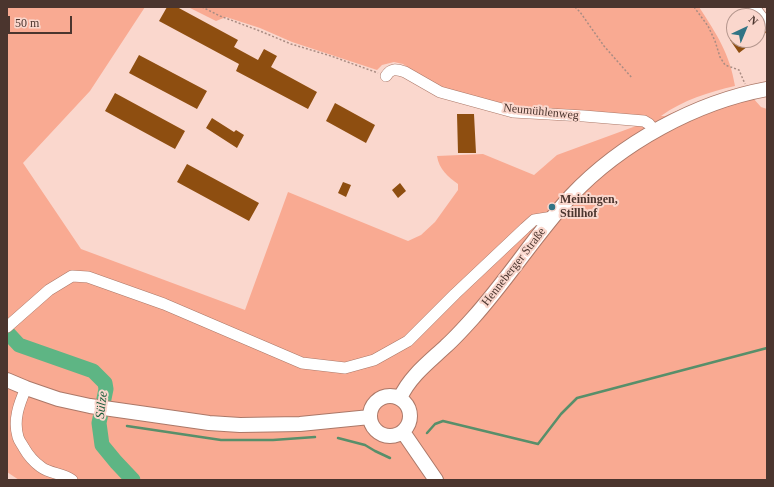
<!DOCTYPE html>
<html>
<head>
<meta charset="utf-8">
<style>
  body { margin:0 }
  #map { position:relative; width:774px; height:487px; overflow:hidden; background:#fad7cd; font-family:"Times New Roman",serif }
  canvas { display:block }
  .frame { position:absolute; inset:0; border:8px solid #4b352e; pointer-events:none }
  .north { position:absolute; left:726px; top:8px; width:40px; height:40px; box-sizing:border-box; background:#fad7cd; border:1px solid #b4968d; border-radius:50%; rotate:44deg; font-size:11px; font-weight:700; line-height:16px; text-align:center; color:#4b352e }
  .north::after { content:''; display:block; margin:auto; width:14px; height:18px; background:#317485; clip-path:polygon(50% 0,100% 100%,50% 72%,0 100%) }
  .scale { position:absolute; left:8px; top:16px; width:64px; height:18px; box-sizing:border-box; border:2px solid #4b352e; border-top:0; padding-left:5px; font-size:12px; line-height:14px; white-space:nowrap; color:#4b352e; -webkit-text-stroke:3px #fad7cd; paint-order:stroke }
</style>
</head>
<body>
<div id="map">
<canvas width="774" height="487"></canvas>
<div class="frame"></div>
<div class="north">N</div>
<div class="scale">50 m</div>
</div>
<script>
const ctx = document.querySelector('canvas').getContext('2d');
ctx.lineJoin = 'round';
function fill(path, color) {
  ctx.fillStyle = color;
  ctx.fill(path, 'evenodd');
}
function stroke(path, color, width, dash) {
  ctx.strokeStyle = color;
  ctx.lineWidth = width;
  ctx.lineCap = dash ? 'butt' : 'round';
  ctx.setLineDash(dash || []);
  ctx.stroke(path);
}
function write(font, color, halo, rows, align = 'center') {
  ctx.font = font + ' "Times New Roman",serif';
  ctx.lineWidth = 4;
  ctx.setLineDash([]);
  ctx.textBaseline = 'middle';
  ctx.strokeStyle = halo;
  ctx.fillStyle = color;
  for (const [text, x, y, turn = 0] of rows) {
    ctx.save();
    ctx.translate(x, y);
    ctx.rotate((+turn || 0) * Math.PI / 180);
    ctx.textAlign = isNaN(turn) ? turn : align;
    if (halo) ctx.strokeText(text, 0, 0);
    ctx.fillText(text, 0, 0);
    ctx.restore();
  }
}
const green = new Path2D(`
  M 7,7 L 145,7 L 90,91 L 23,163 L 81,249 L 245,310 L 288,192 L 408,241 L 421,235 L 435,222 L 458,190 L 458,184 C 448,177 439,169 437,156 L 483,154 L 534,175 L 557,155 L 636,126 L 629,118 L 512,109 L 441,90 L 403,64 L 394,62 L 382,65 L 377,70 L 292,42 L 260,28 L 226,17 L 216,21 L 188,7 L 699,7 C 716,33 730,54 735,86 C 709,92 683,100 661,116 L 665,116 L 696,103 L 744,88 L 761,107 L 767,109 L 767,480 L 19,480 L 7,472 Z`);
const stream = new Path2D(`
  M 127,426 L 221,440 L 273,440 L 315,437
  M 427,433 L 435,424 L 443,421 L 538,444 L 561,414 L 577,398 L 767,348
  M 338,438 L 365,445 L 375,451 L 390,458`);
const river = new Path2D(`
  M 7,332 L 19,345 L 93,371 L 105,383 L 106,389 L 99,423 L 102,445 L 116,462 L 133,480`);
const building = new Path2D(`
  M 167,7 L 177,7 L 238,40 L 234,47 L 258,60 L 264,49 L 277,56 L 271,67 L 317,92 L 308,109 L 236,71 L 239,64 L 159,21 Z
  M 758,24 L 762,29 L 767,32 L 758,38 Z
  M 730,40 L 756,40 L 739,53 Z
  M 139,55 L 207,91 L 197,109 L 129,73 Z
  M 115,93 L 185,131 L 175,149 L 105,111 Z
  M 335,103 L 375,125 L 366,143 L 326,121 Z
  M 457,114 L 474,114 L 476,153 L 458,153 Z
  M 212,118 L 234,132 L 236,130 L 244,135 L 237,148 L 206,128 Z
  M 187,164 L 259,203 L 249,221 L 177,182 Z
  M 343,182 L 351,185 L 346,197 L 338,193 Z
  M 400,183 L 406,191 L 398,198 L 392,190 Z`);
const path = new Path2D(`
  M 202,7 L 220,16 L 260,31 L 291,44 L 331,56 L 378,73
  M 575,7 L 580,12 L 604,46 L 632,78
  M 694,7 L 708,26 L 715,41 L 720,57 L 725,65 L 739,70 L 745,84`);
const minor = new Path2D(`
  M 754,7 L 767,24
  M 386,76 C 391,68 396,69 405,72 L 440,92 L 513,112 L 584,116 L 644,121 L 649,124 L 655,131
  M 7,327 L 49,290 L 72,276 L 88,277 L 164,304 L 302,363 L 345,368 L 374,360 L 408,341 L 455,294 L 525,228 L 534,220 L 553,217
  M 26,388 C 19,404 13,420 18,437 C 19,441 22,444 24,448 C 28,455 34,462 41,467 C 50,474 63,473 72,480`);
const major = new Path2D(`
  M 7,380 L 26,388 L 58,399 L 90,406 L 209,423 L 240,425 L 300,424 L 370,417
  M370 416a20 20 0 1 1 40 0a20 20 0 1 1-40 0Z
  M 400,398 C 410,376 429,362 446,346 C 455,338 464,328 473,318 C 508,279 536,234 571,196 C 621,143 696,102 767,89
  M 403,432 L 436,480`);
const markers = [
  [552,207,4,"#317485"]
];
const streetNames = [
  ["Neumühlenweg",541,112,6],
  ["Henneberger Straße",514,267,-52]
];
const poiNames = [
  ["Meiningen,",560,200],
  ["Stillhof",560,214]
];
const waterNames = [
  ["Sülze",102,405,-83]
];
fill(green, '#f9aa92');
stroke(stream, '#588f6a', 2.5);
stroke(river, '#5eb584', 15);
fill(building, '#8e4e10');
stroke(minor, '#ab7868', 12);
stroke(major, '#ab7868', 16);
stroke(path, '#a98c83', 1.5, [2, 2]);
stroke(minor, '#fff', 11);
stroke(major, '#fff', 14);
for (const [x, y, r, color] of markers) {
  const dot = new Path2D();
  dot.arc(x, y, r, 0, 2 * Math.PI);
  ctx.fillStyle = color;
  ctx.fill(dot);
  stroke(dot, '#fad7cd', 1.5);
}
write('12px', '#4b352e', '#fad7cd', streetNames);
write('bold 12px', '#4b352e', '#fad7cd', poiNames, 'left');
write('italic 13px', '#1a5a3a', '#fad7cd', waterNames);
</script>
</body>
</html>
